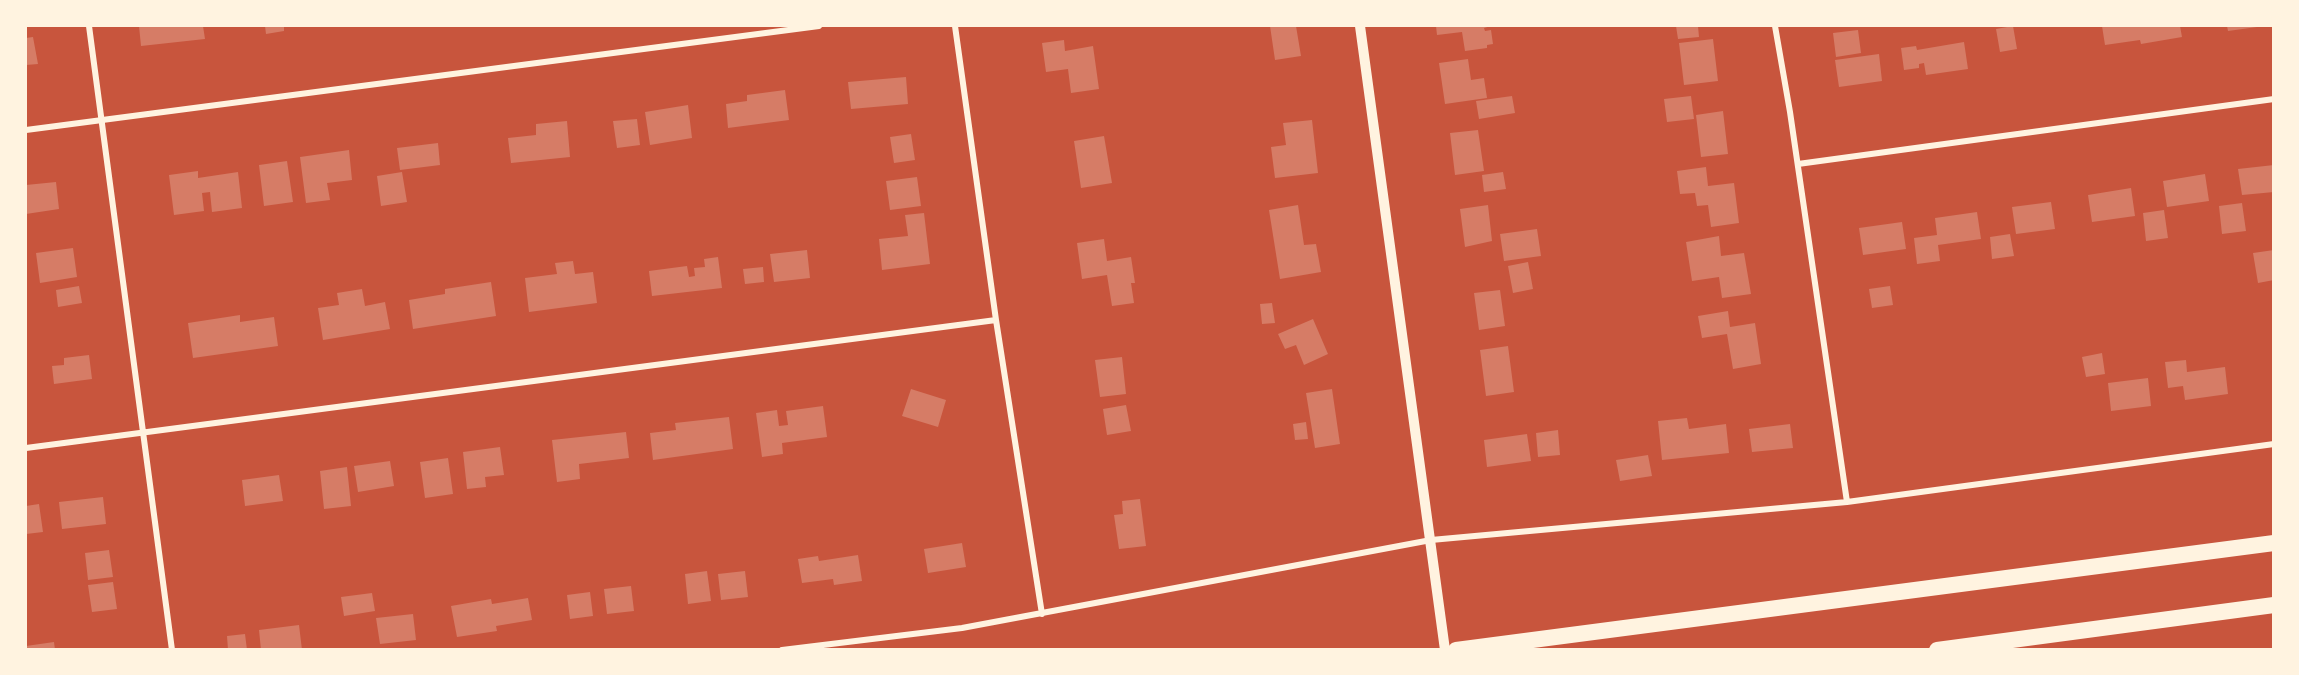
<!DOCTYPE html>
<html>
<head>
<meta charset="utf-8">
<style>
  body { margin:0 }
  #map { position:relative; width:2299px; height:675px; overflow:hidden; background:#c8553d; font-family:"Sofia Sans Condensed",sans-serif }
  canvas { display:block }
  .frame { position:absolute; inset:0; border:27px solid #fff3e0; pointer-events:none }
</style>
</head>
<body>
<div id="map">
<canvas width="2299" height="675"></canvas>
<div class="frame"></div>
</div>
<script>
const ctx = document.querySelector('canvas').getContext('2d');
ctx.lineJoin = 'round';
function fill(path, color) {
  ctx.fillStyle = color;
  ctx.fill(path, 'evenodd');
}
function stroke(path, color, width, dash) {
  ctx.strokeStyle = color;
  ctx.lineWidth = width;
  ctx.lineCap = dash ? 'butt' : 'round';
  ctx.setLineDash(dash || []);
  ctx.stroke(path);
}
const building = new Path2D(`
  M 139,26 L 203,26 L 205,39 L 141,46 Z
  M 265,26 L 284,26 L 284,31 L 266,34 Z
  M 1270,26 L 1296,26 L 1301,56 L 1275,60 Z
  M 1436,26 L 1491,26 L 1484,28 L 1485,31 L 1491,30 L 1493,44 L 1487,45 L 1487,48 L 1465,51 L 1462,32 L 1437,35 Z
  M 1676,26 L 1698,26 L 1699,37 L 1678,39 Z
  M 2013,26 L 2017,49 L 2000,52 L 1996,29 Z
  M 2102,26 L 2180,26 L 2182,37 L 2141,44 L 2140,40 L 2105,45 Z
  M 2227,26 L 2257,26 L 2257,27 L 2228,31 Z
  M 1858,30 L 1861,53 L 1836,57 L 1833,33 Z
  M 33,37 L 38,64 L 26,65 L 26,38 Z
  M 1713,39 L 1718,81 L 1684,85 L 1679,43 Z
  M 1064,40 L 1065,51 L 1093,46 L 1099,89 L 1071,93 L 1068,69 L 1046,72 L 1042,43 Z
  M 1964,42 L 1968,69 L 1926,75 L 1924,63 L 1919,64 L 1919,68 L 1904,70 L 1901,48 L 1916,46 L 1917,50 Z
  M 1879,54 L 1882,81 L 1839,87 L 1835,60 Z
  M 1468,59 L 1471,80 L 1484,78 L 1487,98 L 1445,104 L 1439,63 Z
  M 906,77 L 908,104 L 851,109 L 848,82 Z
  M 785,90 L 789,120 L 728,128 L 726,104 L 747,101 L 747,95 Z
  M 1512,96 L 1515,113 L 1479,119 L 1476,101 Z
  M 1691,96 L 1694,119 L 1667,122 L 1664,99 Z
  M 688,105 L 692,138 L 650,145 L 645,112 Z
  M 1723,111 L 1728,154 L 1701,157 L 1696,115 Z
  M 637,119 L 640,145 L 617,148 L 613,121 Z
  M 1312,120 L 1318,173 L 1275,178 L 1271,147 L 1286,145 L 1283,123 Z
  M 567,121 L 570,157 L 511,163 L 508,138 L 536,135 L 536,124 Z
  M 1478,130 L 1484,171 L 1455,175 L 1450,133 Z
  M 911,134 L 915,160 L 894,163 L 890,137 Z
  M 1104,136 L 1112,183 L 1081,188 L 1074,141 Z
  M 438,143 L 440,165 L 400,170 L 397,148 Z
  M 349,150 L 352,180 L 327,183 L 330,200 L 306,203 L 300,157 Z
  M 287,161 L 293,202 L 264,206 L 259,165 Z
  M 2274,165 L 2274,192 L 2242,195 L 2238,169 Z
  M 1706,167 L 1708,186 L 1734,183 L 1739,223 L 1711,227 L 1708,205 L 1697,206 L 1695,193 L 1680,194 L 1677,171 Z
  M 198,171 L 198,178 L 238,172 L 242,208 L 212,212 L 210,192 L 202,193 L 204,211 L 174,215 L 169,175 Z
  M 402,172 L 407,202 L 381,206 L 377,176 Z
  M 1503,172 L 1506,189 L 1484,192 L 1482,175 Z
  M 2205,174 L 2209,201 L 2167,207 L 2163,181 Z
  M 917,177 L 921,206 L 890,210 L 886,181 Z
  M 56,182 L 59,209 L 26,214 L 26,185 Z
  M 2131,188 L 2135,216 L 2092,222 L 2088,195 Z
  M 2051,202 L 2055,229 L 2016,234 L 2012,207 Z
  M 2242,203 L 2246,231 L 2222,234 L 2219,206 Z
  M 1298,205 L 1304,245 L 1316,244 L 1321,272 L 1280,279 L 1269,210 Z
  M 1488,205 L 1492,241 L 1465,247 L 1460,209 Z
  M 2164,210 L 2168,238 L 2146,241 L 2143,213 Z
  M 1977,212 L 1981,239 L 1938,245 L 1940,261 L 1917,264 L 1914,238 L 1937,235 L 1935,218 Z
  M 924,213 L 930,264 L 882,270 L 879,239 L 908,236 L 905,215 Z
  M 1902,222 L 1906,249 L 1863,255 L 1859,228 Z
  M 1537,229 L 1541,256 L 1504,261 L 1500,234 Z
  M 2010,234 L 2014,256 L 1992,259 L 1990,237 Z
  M 1719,236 L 1721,256 L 1744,253 L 1751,294 L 1722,298 L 1719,277 L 1692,281 L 1686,242 Z
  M 1104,239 L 1107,261 L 1131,257 L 1135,283 L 1131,283 L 1134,303 L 1112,306 L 1107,275 L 1082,279 L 1077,243 Z
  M 73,248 L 77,277 L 40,283 L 36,253 Z
  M 807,250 L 810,278 L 774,282 L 770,254 Z
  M 2274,250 L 2274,280 L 2258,283 L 2253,253 Z
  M 718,257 L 722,288 L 652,296 L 649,271 L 687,266 L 689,277 L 695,276 L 694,268 L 705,267 L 704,259 Z
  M 573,261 L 575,274 L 593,272 L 597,303 L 529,312 L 525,278 L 557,274 L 555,263 Z
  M 1528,262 L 1533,289 L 1513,293 L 1508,266 Z
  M 763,267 L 764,282 L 745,284 L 743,269 Z
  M 491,282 L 496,316 L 413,329 L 409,300 L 445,294 L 445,289 Z
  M 79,286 L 82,303 L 58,307 L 56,290 Z
  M 1890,286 L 1893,305 L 1872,308 L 1869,289 Z
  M 362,289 L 365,306 L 385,302 L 390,329 L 323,340 L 318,308 L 339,305 L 337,293 Z
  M 1500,290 L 1505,326 L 1479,330 L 1474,293 Z
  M 1272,303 L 1275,323 L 1262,324 L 1260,304 Z
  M 1728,311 L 1730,327 L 1755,323 L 1761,364 L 1733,369 L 1727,334 L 1702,338 L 1698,316 Z
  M 240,315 L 240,322 L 274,317 L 278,346 L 193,358 L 188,323 Z
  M 1313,319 L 1328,354 L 1304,365 L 1296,345 L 1285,349 L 1278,334 Z
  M 1508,346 L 1514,392 L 1486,396 L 1480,350 Z
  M 2102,353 L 2105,374 L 2086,377 L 2082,357 Z
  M 89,355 L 92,379 L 54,384 L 52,366 L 64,365 L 64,358 Z
  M 1122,357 L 1126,394 L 1100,397 L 1095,360 Z
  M 2186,360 L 2187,372 L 2225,367 L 2228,394 L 2185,400 L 2183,386 L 2168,388 L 2165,362 Z
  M 2148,378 L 2151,406 L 2111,411 L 2108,383 Z
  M 911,389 L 946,400 L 938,427 L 902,416 Z
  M 1332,389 L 1340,444 L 1315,448 L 1306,393 Z
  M 1126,405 L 1131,431 L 1107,435 L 1103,409 Z
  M 823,406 L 827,437 L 782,443 L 783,454 L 762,457 L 756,413 L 777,410 L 779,426 L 788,425 L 786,411 Z
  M 729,417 L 733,449 L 653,460 L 650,433 L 676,430 L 675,423 Z
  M 1687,418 L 1689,429 L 1726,424 L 1729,453 L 1662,460 L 1658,421 Z
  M 1306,422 L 1308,439 L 1295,440 L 1293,424 Z
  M 1790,424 L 1793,448 L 1752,452 L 1749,429 Z
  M 1558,430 L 1560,455 L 1538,457 L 1536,433 Z
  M 626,432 L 629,458 L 579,464 L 580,479 L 557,482 L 552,440 Z
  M 1527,434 L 1531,461 L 1487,467 L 1484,440 Z
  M 500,447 L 504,475 L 485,477 L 486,487 L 467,489 L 463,452 Z
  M 1648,455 L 1652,476 L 1620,481 L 1616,460 Z
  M 448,458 L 453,494 L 425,498 L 420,462 Z
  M 390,461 L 394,486 L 358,492 L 354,466 Z
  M 347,467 L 351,506 L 324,509 L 320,471 Z
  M 279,475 L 283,501 L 245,506 L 242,480 Z
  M 103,497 L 106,524 L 62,529 L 59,502 Z
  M 1140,499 L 1146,546 L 1119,549 L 1114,515 L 1123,514 L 1122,501 Z
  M 39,504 L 43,532 L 26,534 L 26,506 Z
  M 962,543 L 966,567 L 928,573 L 924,549 Z
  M 109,550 L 113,577 L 88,580 L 85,553 Z
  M 858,555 L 862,581 L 834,585 L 833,579 L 802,583 L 798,559 L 818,556 L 819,561 Z
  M 707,571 L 711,601 L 688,604 L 685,574 Z
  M 745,571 L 748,597 L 721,600 L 718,574 Z
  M 113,582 L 117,609 L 92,612 L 88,585 Z
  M 631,586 L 634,611 L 607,614 L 604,589 Z
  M 590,592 L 593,616 L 570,619 L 567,595 Z
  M 372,593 L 375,611 L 344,616 L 341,597 Z
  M 528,598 L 532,620 L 496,626 L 497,631 L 457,637 L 451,606 L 491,599 L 492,604 Z
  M 413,614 L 416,640 L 380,644 L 376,618 Z
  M 299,625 L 302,650 L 261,650 L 259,630 Z
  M 245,634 L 247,650 L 228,650 L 227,636 Z
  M 54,642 L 55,650 L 26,650 L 26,646 Z`);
const minor = new Path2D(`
  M 89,26 L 172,650
  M 955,26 L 996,320 L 1042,614
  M 1775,26 L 1790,112 L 1847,502
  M 26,130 L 819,26
  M 1798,164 L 2274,99
  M 26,448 L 996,320
  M 782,650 L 962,628 L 1431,540 L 1847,502 L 2274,444`);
const tertiary = new Path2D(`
  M 1360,26 L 1445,650`);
const motorway = new Path2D(`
  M 1456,650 L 2274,543
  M 1937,650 L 2274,605`);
fill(building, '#d67c66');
stroke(minor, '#fff3e0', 6);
stroke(tertiary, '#fff3e0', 10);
stroke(motorway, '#fff3e0', 16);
</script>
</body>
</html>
